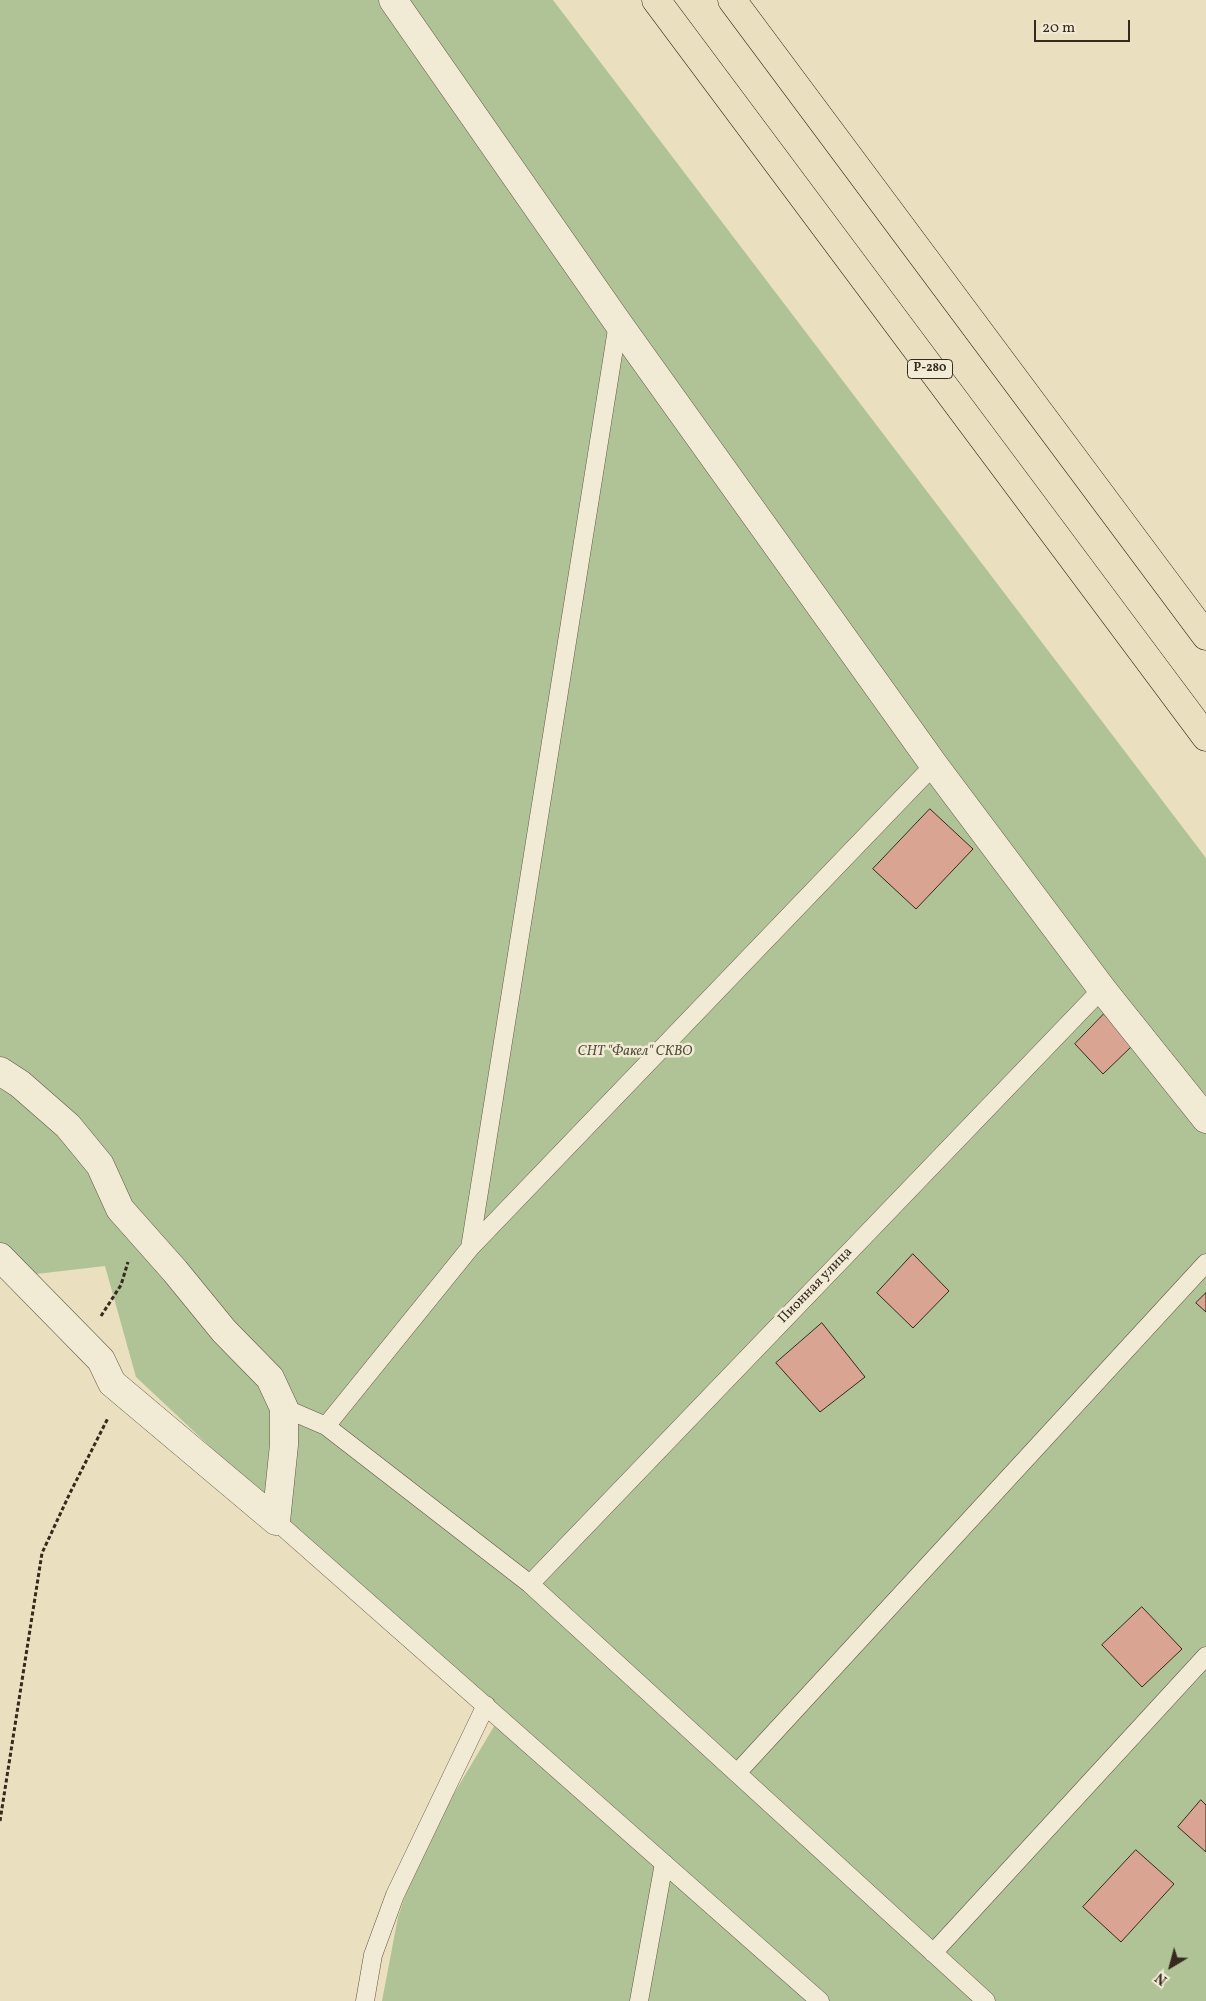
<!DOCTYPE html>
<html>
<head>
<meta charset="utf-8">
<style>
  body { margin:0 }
  #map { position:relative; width:1206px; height:2001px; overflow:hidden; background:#eadfbf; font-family:Vollkorn,serif }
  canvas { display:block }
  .north { position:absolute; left:1146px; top:1941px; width:50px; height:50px; -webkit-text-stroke:4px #f1ead5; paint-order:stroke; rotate:217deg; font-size:14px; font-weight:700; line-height:20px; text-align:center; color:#36291d }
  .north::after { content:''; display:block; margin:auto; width:18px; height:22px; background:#36291d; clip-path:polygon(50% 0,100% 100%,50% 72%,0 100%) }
  .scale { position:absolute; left:1034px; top:20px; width:96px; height:22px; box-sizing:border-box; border:2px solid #36291d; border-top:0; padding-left:6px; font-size:15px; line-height:18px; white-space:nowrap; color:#36291d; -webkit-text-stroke:4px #f1ead5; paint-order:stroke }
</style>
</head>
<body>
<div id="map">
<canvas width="1206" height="2001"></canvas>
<div class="north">N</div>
<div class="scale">20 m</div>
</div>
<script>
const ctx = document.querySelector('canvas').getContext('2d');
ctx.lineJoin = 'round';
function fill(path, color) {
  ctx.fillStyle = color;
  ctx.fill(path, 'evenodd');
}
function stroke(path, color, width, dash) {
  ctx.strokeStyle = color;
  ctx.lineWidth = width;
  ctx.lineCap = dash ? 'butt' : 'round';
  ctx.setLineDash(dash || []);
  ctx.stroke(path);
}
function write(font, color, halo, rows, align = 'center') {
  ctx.font = font + ' Vollkorn,serif';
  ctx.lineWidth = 5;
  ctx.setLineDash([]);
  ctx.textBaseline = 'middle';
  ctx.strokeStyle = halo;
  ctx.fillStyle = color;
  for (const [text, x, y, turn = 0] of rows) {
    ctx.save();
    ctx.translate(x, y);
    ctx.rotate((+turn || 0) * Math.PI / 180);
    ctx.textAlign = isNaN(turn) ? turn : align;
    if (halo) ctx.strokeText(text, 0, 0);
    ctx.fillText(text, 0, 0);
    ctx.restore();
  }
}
const green = new Path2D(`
  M 0,0 L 553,0 L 1206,858 L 1206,2001 L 382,2001 L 398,1917 L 421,1849 L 499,1718 L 136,1377 L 105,1266 L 2,1278 L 0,1276 Z`);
const building = new Path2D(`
  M 930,809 L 973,849 L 916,909 L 873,869 Z
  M 1104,1014 L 1132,1046 L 1103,1074 L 1075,1044 Z
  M 913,1254 L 949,1291 L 913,1328 L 877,1293 Z
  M 1206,1293 L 1206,1312 L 1196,1303 Z
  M 822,1323 L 865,1377 L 820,1412 L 776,1363 Z
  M 1142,1607 L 1182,1649 L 1142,1687 L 1102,1645 Z
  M 1201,1800 L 1206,1805 L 1206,1852 L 1178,1827 Z
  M 1136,1850 L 1174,1884 L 1121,1942 L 1083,1907 Z`);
const path = new Path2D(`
  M 101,1316 L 121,1285 L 128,1262
  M 0,1821 L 42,1553 L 70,1493 L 108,1418`);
const service = new Path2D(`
  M 470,1248 L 618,323
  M 284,1408 L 326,1426 L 530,1584 L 986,2001
  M 326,1426 L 470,1248 L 934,765
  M 276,1521 L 820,2001
  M 530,1584 L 1102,989
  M 737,1773 L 1206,1263
  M 933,1953 L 1206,1656
  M 365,2001 L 373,1955 L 395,1895 L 486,1705
  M 639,2001 L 664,1863`);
const minor = new Path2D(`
  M 393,0 L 618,323 L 934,765 L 1102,989 L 1206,1119
  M 0,1071 L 20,1084 L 68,1126 L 100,1165 L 120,1209 L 175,1271 L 224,1331 L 270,1378 L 284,1408 L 284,1445 L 276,1521
  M 0,1257 L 101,1360 L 112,1383 L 276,1521`);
const trunk = new Path2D(`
  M 656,0 L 1206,737
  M 732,0 L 1206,636`);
const shields = [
  [930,369,45]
];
const shieldNames = [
  ["Р-280",930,369]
];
const parkNames = [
  ["СНТ \"Факел\" СКВО",635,1052]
];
const streetNames = [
  ["Пионная улица",816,1286,-46]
];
fill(green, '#b0c397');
fill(building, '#d9a492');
stroke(building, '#36291d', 1);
stroke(service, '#635646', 19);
stroke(minor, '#635646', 29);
stroke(trunk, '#36291d', 29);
stroke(path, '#36291d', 3, [4, 2.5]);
stroke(service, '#f1ead5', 18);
stroke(minor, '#f1ead5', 28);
stroke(trunk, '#eadfbf', 28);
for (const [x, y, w] of shields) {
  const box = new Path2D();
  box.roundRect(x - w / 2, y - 9.5, w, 19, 4);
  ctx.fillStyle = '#f1ead5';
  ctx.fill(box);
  stroke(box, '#36291d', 1);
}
write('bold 12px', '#36291d', null, shieldNames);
write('italic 14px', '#54503c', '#f1ead5', parkNames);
write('14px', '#36291d', '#f1ead5', streetNames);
</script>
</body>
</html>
